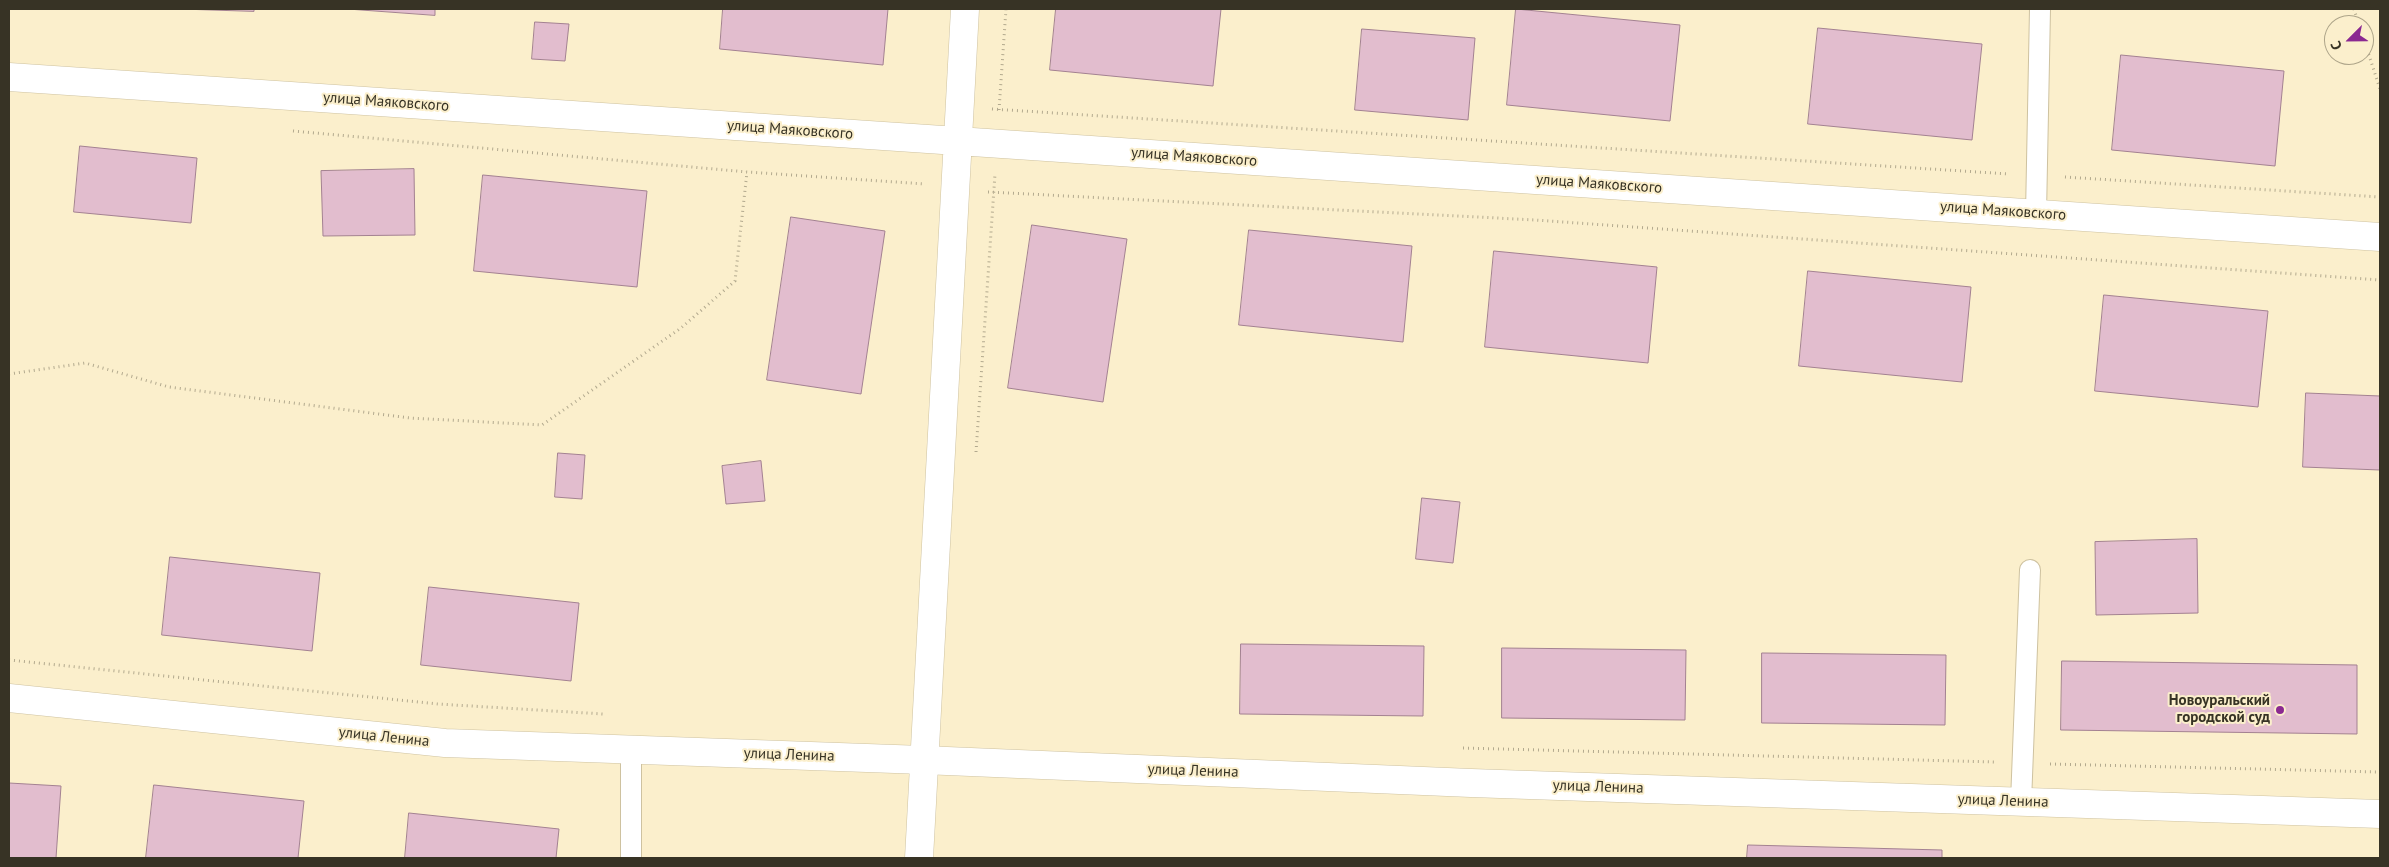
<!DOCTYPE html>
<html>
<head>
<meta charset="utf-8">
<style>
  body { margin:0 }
  #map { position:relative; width:2389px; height:867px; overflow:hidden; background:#fbefcc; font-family:"PT Sans",sans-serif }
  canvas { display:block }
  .frame { position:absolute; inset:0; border:10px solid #373325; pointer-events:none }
  .north { position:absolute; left:2324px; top:15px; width:50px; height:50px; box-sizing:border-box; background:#fbefcc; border:1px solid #ada489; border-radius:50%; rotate:247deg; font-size:14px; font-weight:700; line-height:20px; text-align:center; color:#373325 }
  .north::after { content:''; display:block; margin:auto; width:18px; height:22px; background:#8b2991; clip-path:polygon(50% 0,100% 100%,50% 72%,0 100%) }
</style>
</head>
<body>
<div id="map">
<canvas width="2389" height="867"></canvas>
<div class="frame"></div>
<div class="north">С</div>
</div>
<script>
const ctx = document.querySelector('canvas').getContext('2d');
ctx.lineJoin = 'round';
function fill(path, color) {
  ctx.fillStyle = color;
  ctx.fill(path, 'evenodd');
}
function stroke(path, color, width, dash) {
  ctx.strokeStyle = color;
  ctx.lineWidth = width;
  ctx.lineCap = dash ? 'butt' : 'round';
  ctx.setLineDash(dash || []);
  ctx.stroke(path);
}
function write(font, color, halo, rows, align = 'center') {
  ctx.font = font + ' "PT Sans",sans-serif';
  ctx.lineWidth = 4;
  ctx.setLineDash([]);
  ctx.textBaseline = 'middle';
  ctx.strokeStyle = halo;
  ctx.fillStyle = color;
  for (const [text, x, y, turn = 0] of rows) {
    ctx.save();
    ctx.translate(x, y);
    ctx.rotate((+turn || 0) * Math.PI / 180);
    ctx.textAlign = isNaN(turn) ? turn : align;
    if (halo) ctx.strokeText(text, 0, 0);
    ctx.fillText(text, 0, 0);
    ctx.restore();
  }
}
const building = new Path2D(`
  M 181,9 L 254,9 L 254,11 Z
  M 348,9 L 435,9 L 435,15 Z
  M 723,9 L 888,9 L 883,65 L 720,49 Z
  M 1056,9 L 1221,9 L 1213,86 L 1050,70 Z
  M 1516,9 L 1680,25 L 1670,121 L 1507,105 Z
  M 535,22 L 569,24 L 565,61 L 532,59 Z
  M 1818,28 L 1982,44 L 1972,140 L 1808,124 Z
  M 1362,29 L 1475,38 L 1468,120 L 1355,110 Z
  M 2121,55 L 2284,71 L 2275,166 L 2112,150 Z
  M 80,146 L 197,158 L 191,223 L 74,212 Z
  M 414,169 L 415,235 L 323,236 L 321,171 Z
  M 483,175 L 647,191 L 637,287 L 474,271 Z
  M 791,217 L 885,231 L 861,394 L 767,380 Z
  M 1032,225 L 1127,239 L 1103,402 L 1008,388 Z
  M 1249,230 L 1412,246 L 1403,342 L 1239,325 Z
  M 1494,251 L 1657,267 L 1648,363 L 1485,347 Z
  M 1808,271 L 1971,287 L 1962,382 L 1799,366 Z
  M 2104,295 L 2268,311 L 2258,407 L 2095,391 Z
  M 2306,393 L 2380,396 L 2380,470 L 2303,467 Z
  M 558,453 L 585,455 L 582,499 L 555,497 Z
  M 761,461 L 765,501 L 726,504 L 722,466 Z
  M 1422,498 L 1460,502 L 1453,563 L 1416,559 Z
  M 2197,539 L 2198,613 L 2096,615 L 2095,542 Z
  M 170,557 L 320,573 L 312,651 L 162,635 Z
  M 429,587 L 579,603 L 571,681 L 421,665 Z
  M 1241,644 L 1424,646 L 1423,716 L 1240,714 Z
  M 1502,648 L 1686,650 L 1685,720 L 1502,718 Z
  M 1762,653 L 1946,655 L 1945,725 L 1762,723 Z
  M 2062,661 L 2357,665 L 2357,734 L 2061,730 Z
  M 9,783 L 61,786 L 56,858 L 9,858 Z
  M 154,785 L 304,801 L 298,858 L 146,858 Z
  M 409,813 L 559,829 L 556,858 L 405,858 Z
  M 1748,845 L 1942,850 L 1942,858 L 1747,858 Z`);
const path = new Path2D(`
  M 2354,9 L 2359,25
  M 2364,40 L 2380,89
  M 992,109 L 2009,174
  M 999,110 L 1006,9
  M 293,131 L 747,172 L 925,184
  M 2065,177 L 2380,197
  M 988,192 L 1535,220 L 2380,280
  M 9,374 L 85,363 L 169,387 L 410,418 L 542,425 L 681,328 L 735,281 L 747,172
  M 976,452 L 995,174
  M 9,660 L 438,704 L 603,714
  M 1463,748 L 1994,762
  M 2050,764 L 2380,772`);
const service = new Path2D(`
  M 2036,214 L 2040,9
  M 2021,802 L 2030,570
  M 631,858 L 631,750`);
const minor = new Path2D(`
  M 9,77 L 2380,237
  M 919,858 L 965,9`);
const secondary = new Path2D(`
  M 9,698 L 445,743 L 923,760 L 1471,783 L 2380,814`);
const markers = [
  [2280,710,5,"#8b2991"]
];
const streetNames = [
  ["улица Маяковского",386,102,4],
  ["улица Маяковского",790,130,4],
  ["улица Маяковского",1194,157,4],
  ["улица Маяковского",1599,184,4],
  ["улица Маяковского",2003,211,4],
  ["улица Ленина",384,737,6],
  ["улица Ленина",789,755,2],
  ["улица Ленина",1193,771,2],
  ["улица Ленина",1598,787,2],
  ["улица Ленина",2003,801,2]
];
const poiNames = [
  ["Новоуральский",2270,701],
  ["городской суд",2270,718]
];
fill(building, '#e2bdce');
stroke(building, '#a38191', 1);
stroke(service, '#cec2a0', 22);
stroke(minor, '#cec2a0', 29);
stroke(secondary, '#cec2a0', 29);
stroke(path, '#b2a98e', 3, [1, 4]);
stroke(service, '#fff', 20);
stroke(minor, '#fff', 28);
stroke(secondary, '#fff', 28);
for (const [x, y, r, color] of markers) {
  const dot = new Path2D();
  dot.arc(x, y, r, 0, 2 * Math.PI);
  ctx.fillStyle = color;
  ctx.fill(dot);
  stroke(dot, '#fbefcc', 2);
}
write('15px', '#373325', '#fbefcc', streetNames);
write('bold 15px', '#373325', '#fbefcc', poiNames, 'right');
</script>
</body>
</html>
